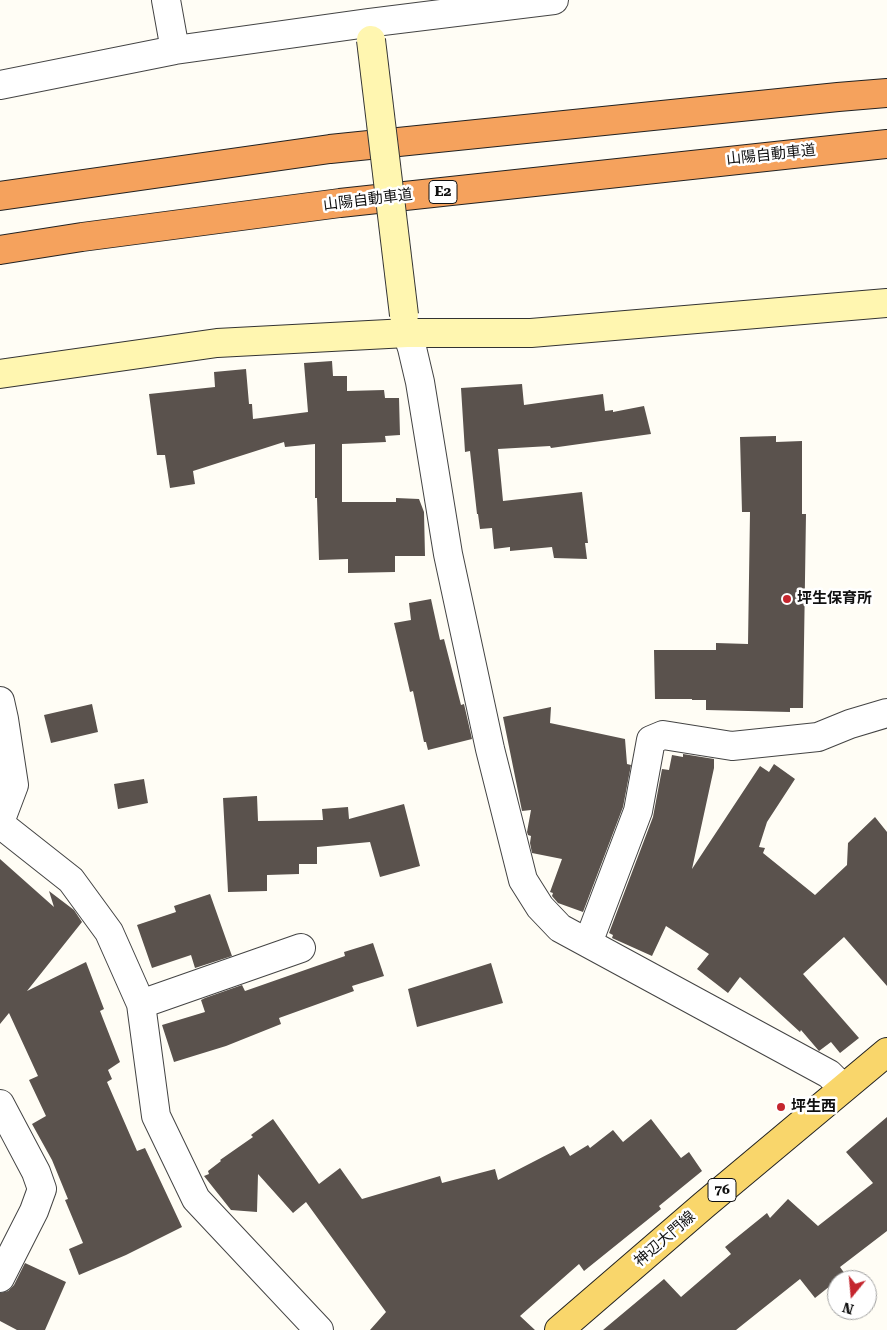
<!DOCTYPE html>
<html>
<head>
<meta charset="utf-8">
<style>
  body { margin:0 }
  #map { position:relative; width:887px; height:1330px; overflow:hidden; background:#fffdf5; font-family:"Roboto Serif",serif }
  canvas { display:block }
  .north { position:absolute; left:827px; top:1270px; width:50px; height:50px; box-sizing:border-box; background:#fff; border:1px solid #a0a0a0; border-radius:50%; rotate:197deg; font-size:14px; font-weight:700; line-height:20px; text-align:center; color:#111 }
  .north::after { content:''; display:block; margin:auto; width:18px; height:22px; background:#c4262e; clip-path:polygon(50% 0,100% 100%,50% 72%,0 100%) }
</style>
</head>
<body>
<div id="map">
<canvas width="887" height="1330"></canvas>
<div class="north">N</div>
</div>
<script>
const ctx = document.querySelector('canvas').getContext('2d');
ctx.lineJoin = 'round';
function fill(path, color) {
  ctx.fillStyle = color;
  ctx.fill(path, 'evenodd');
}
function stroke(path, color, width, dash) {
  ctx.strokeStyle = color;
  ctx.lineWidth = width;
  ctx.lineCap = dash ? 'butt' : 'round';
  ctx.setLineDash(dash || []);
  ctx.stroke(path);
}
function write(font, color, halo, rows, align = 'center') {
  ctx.font = font + ' "Roboto Serif","Noto Sans JP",serif';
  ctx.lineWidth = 5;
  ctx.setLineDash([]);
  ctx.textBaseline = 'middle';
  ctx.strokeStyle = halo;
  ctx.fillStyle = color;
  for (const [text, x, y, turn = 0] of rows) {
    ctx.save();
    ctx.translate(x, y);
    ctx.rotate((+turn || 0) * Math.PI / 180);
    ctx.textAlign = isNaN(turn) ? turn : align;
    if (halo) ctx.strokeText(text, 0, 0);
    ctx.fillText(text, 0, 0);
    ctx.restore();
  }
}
const building = new Path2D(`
  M 332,361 L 333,376 L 347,376 L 347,391 L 384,390 L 385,398 L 399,398 L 400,435 L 385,436 L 386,442 L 342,444 L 342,502 L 396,502 L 396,498 L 419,499 L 424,512 L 425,556 L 395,556 L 395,572 L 348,573 L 348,559 L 319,560 L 317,498 L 315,498 L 315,444 L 285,447 L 284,442 L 193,471 L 195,484 L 170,488 L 165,455 L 157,455 L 149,394 L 215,387 L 214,372 L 246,369 L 249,404 L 252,404 L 253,419 L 308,412 L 304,363 Z
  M 522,384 L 524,405 L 603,394 L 605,411 L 613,410 L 613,412 L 644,406 L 651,434 L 551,448 L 550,446 L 498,449 L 503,501 L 582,492 L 588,543 L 585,543 L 587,559 L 554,558 L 552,547 L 510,551 L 510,547 L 494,549 L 492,528 L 480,529 L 478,514 L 477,514 L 470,451 L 465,452 L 461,388 Z
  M 776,436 L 776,442 L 802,441 L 802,514 L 806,514 L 803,708 L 790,708 L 790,712 L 706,710 L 706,700 L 692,700 L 692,699 L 655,699 L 654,650 L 716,650 L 716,643 L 748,644 L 750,512 L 742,512 L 740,437 Z
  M 431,599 L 440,640 L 444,639 L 461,705 L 464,704 L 472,739 L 428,750 L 426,742 L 424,742 L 413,691 L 410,692 L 394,623 L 411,620 L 409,603 Z
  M 92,704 L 98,732 L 51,743 L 44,715 Z
  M 551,707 L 550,723 L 625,739 L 627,764 L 631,765 L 623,807 L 583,912 L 558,903 L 552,896 L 553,893 L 550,892 L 562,859 L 532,853 L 530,843 L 531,836 L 528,835 L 527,832 L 531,810 L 522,811 L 503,717 Z
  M 683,754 L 714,759 L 714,768 L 692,869 L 760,766 L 769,772 L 774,764 L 795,779 L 767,822 L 759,847 L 765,848 L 763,853 L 815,895 L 847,865 L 848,843 L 875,817 L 887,832 L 887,986 L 844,937 L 803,974 L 859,1038 L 840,1053 L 831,1042 L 819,1051 L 801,1030 L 800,1032 L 740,977 L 728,993 L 697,969 L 709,954 L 666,926 L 652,956 L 612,938 L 613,935 L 609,933 L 653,817 L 662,769 L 669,770 L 672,755 L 683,757 Z
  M 144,779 L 148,803 L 118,809 L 114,784 Z
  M 257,796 L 258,821 L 323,820 L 322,809 L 348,807 L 349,819 L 404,804 L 420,866 L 380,877 L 370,842 L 317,847 L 317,864 L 299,864 L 299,874 L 267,875 L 267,891 L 228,892 L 223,798 Z
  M 0,859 L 54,907 L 49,891 L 74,910 L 82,922 L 27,991 L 86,962 L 104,1009 L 100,1011 L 120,1062 L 108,1070 L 112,1079 L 107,1082 L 137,1151 L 145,1148 L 182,1227 L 126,1255 L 79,1275 L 69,1249 L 83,1243 L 65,1200 L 68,1199 L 52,1160 L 32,1124 L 46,1116 L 29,1080 L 38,1076 L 9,1013 L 0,1024 Z
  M 210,894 L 232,956 L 195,968 L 191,955 L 152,968 L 137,925 L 176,912 L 174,906 Z
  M 373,943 L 384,976 L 352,986 L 354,991 L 279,1018 L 281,1024 L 226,1046 L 174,1062 L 162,1025 L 205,1012 L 201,1000 L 205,998 L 242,985 L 245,991 L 345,956 L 344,952 Z
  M 491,963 L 503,1003 L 417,1027 L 408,989 Z
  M 887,1117 L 887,1231 L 840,1267 L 845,1274 L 815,1298 L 800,1279 L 736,1330 L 603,1330 L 664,1279 L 681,1297 L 731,1254 L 725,1247 L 767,1213 L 770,1218 L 788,1199 L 818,1226 L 873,1183 L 846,1152 Z
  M 273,1119 L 319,1184 L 340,1168 L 362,1199 L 440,1176 L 442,1183 L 495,1169 L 498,1180 L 564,1146 L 570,1156 L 588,1145 L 590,1148 L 613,1130 L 623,1142 L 651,1119 L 681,1158 L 689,1152 L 702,1171 L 659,1206 L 661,1209 L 584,1271 L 579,1264 L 520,1316 L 535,1330 L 370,1330 L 386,1312 L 306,1202 L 293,1213 L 258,1174 L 257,1212 L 231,1210 L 204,1176 L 209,1174 L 208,1171 L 221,1161 L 220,1160 L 253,1137 L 251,1135 Z
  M 25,1263 L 66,1282 L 45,1330 L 17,1330 L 0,1321 L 0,1293 L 8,1291 L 14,1285 Z`);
const street = new Path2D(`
  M 166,0 L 175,50
  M 0,85 L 175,50 L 368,23 L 554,0
  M 407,333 L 412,348 L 420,382 L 448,554 L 490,749 L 523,880 L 540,907 L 560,928 L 829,1074 L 843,1088
  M 0,701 L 4,719 L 14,785 L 0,822
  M 0,824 L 71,880 L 109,932 L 141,1004 L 156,1116 L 196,1199 L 319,1330
  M 588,943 L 638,811 L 651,740 L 663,735 L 732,746 L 818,737 L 850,724 L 887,713
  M 141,1004 L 301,948
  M 0,1104 L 36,1172 L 42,1189 L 34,1211 L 0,1278`);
const secondary = new Path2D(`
  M 0,374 L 217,343 L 407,333 L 531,333 L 887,303`);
const primary = new Path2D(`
  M 559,1330 L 704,1205 L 887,1052`);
const highway = new Path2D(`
  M 0,196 L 330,149 L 838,97 L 887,93
  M 0,250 L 82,237 L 340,203 L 887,144`);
const secondaryBridge = new Path2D(`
  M 371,40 L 404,315`);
const markers = [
  [787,599,5,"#c4262e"],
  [781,1107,5,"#c4262e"]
];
const shields = [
  [443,192,28],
  [722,1190,28]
];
const shieldNames = [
  ["E2",443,192],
  ["76",722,1190]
];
const streetNames = [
  ["山陽自動車道",771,155,-6],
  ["山陽自動車道",368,200,-7],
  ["神辺大門線",665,1239,-41]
];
const poiNames = [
  ["坪生保育所",797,599],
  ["坪生西",791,1107]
];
fill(building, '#5a524d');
stroke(street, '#444', 30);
stroke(secondary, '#333', 30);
stroke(primary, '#222', 30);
stroke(highway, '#222', 30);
stroke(street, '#fff', 28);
stroke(secondary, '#fff6b0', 28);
stroke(primary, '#f9d66b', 28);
stroke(highway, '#f5a25d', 28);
stroke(secondaryBridge, '#333', 30, []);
stroke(secondaryBridge, '#fff6b0', 28);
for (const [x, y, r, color] of markers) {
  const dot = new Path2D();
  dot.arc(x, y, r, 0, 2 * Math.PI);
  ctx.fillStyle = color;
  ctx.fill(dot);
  stroke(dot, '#fff', 2);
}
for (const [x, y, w] of shields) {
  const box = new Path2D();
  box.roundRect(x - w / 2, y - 11.5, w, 23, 4);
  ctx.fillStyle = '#fff';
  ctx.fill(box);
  stroke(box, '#111', 1);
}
write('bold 14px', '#111', null, shieldNames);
write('15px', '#111', '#fff', streetNames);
write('bold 15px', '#111', '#fff', poiNames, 'left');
</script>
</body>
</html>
